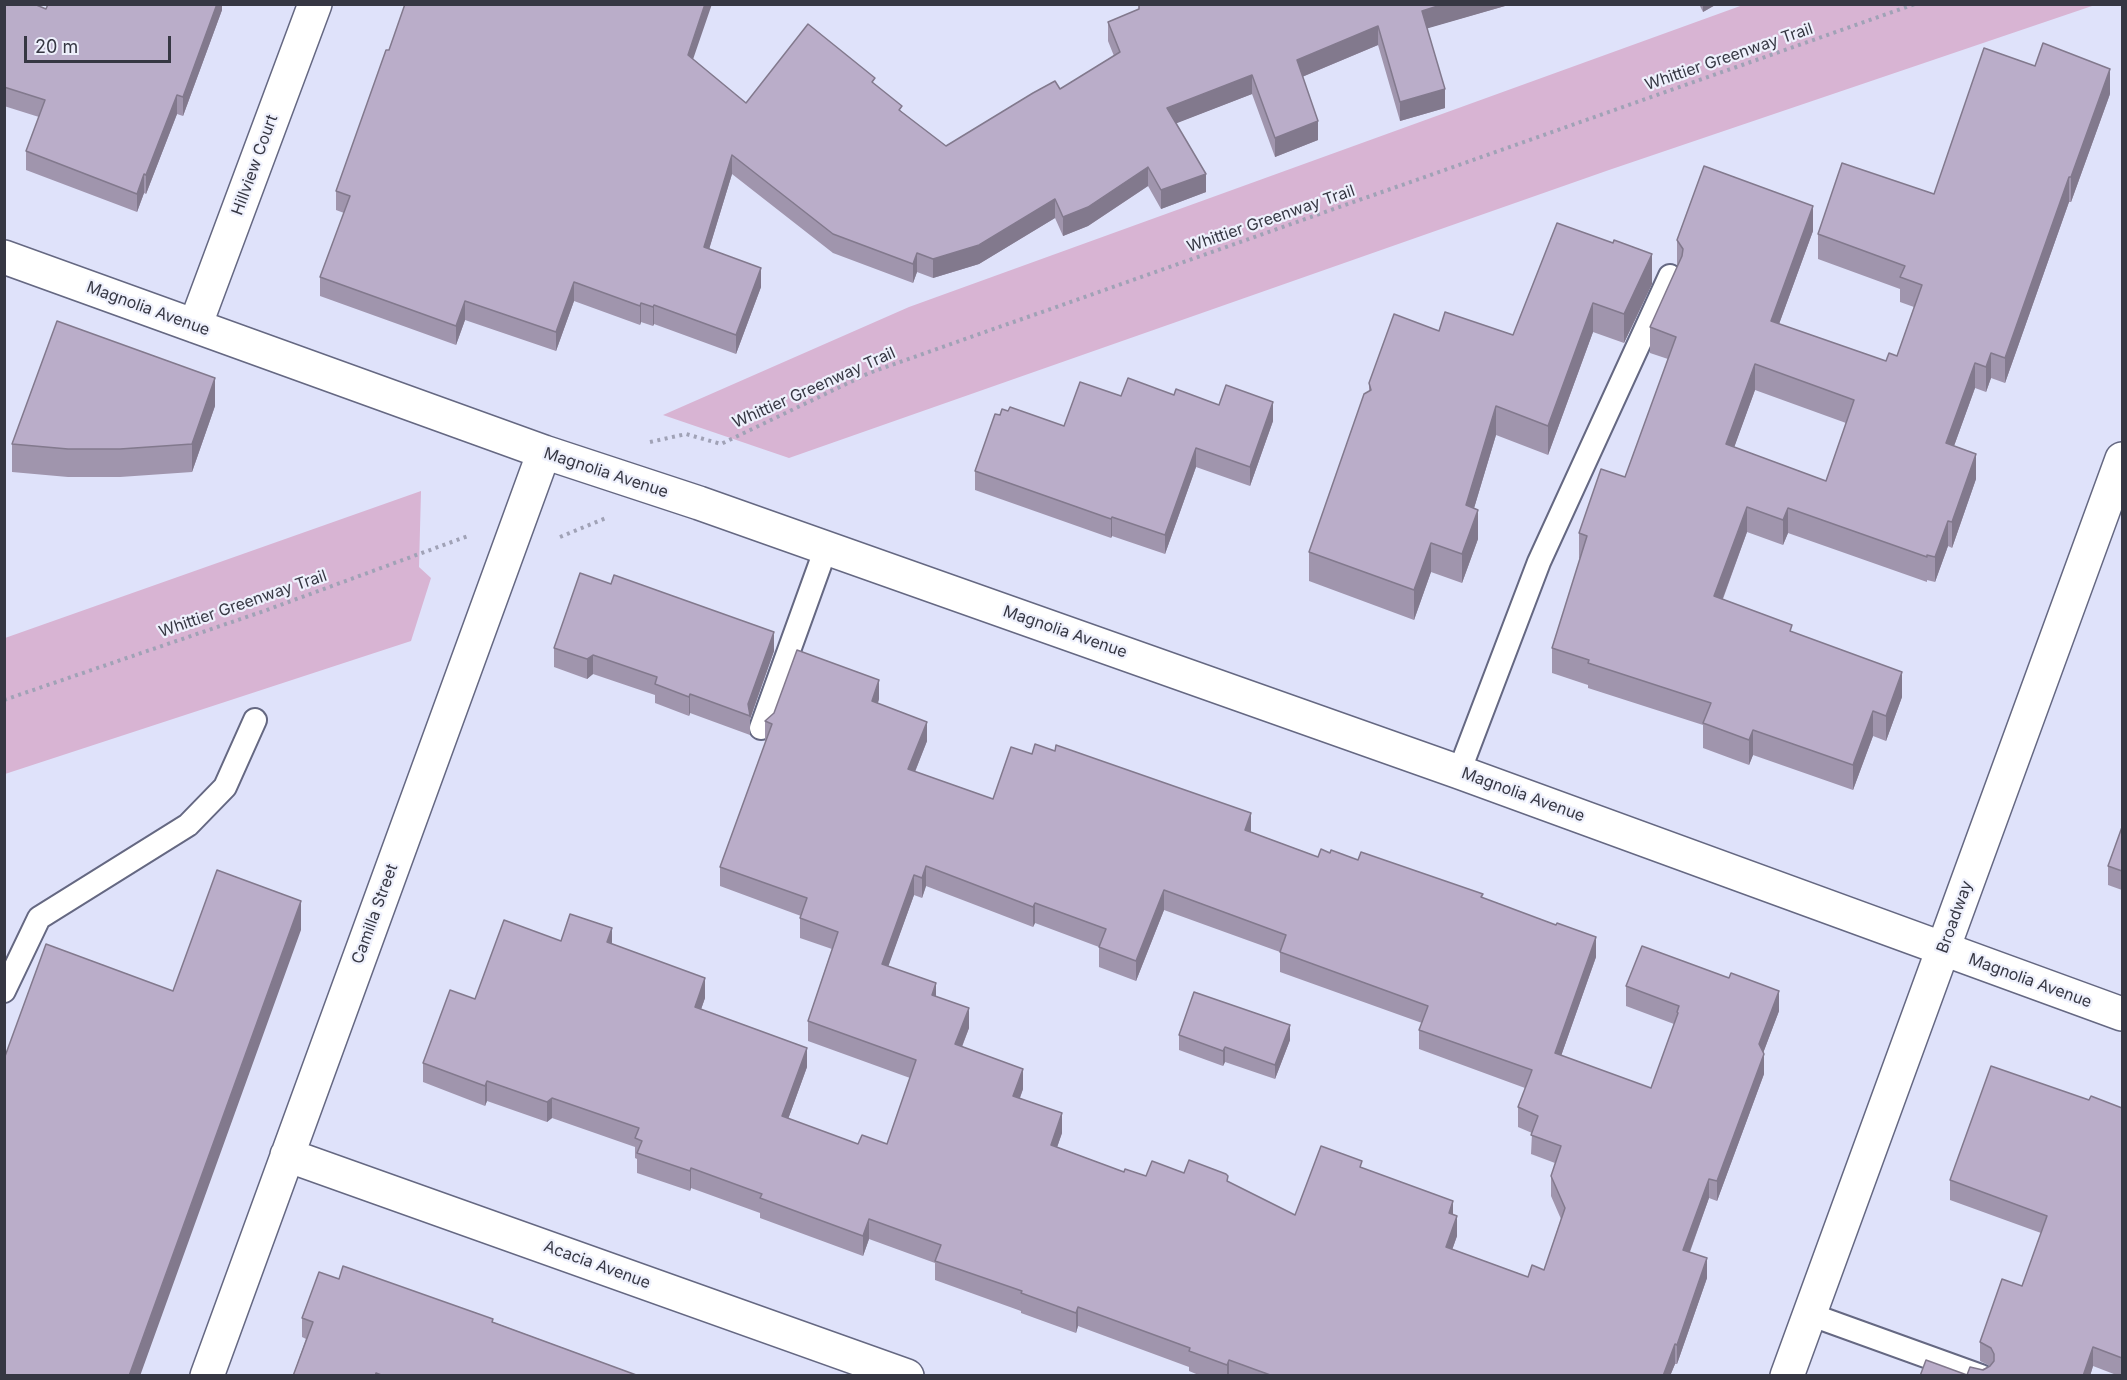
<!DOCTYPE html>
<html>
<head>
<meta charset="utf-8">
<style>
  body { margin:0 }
  #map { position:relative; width:2127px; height:1380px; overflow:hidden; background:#dfe2fa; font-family:Inter,sans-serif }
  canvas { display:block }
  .frame { position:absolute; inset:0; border:6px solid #363743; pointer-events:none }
  .scale { position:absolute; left:24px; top:36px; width:147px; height:27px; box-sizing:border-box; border:3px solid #363743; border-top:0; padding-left:8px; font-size:18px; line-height:21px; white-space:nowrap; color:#363743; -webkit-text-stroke:4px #eef0fc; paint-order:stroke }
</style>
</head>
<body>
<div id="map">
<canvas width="2127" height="1380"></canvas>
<div class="frame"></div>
<div class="scale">20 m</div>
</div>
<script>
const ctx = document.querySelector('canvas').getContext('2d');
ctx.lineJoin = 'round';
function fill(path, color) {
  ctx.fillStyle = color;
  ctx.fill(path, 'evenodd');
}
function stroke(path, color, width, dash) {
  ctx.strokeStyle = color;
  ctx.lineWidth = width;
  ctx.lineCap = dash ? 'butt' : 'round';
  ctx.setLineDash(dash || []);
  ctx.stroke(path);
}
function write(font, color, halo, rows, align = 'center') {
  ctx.font = font + ' Inter,sans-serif';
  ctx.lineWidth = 4.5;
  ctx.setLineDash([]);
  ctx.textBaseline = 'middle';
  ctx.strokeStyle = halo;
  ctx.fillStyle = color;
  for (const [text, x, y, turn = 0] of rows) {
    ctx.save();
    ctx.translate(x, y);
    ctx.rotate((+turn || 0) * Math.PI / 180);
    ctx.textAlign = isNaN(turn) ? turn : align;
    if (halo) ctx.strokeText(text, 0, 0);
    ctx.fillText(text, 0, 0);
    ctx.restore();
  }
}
const green = new Path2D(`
  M 1743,5 L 2095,5 L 1609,170 L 789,458 L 663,415 L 909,307 Z
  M 421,491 L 419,567 L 431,578 L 411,641 L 5,774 L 5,638 Z`);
const path = new Path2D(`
  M 650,442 L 686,434 L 721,444 L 869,373 L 1915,4
  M 560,537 L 606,518
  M 4,700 L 264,611 L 468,536`);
const lane = new Path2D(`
  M 761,728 L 826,548
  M 1459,772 L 1539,562 L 1670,276
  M 4,991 L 39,918 L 188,825 L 225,787 L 255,720
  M 1809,1314 L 1981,1376`);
const street = new Path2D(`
  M 4,257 L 544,452 L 699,503 L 1459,772 L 2122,1014
  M 195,326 L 315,4
  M 287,1155 L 907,1376
  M 207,1376 L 544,452`);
const secondary = new Path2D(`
  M 1787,1376 L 2122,459`);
const wall = new Path2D(`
  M 4,4 L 46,9 L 222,4 L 222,10 L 183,116 L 177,114 L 146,194 L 144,193 L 137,212 L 26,170 L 26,151 L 39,117 L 4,106 Z
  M 1512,4 L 1427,28 L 1445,108 L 1400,121 L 1378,45 L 1302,77 L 1318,140 L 1275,157 L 1252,94 L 1176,123 L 1206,192 L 1161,209 L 1148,186 L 1088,226 L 1063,236 L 1055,218 L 979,264 L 933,278 L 917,272 L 913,283 L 833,253 L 732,174 L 709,249 L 761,287 L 736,354 L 654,324 L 653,326 L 641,322 L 640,325 L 574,301 L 556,351 L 465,320 L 456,345 L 320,296 L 320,277 L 344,213 L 336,210 L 336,191 L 389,50 L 693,59 L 746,103 L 875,84 L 902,112 L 946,146 L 1060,89 L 1114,56 L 1108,41 L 1108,22 L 1139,9 L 1139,6 Z
  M 1699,4 L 1717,4 L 1703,12 Z
  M 2110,94 L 2071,202 L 2069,202 L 2005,383 L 1991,378 L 1986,392 L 1975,388 L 1954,446 L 1976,479 L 1952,548 L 1948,546 L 1935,582 L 1927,580 L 1927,582 L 1788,533 L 1783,545 L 1747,532 L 1723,599 L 1792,632 L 1902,697 L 1886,741 L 1873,736 L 1853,790 L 1753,755 L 1749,765 L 1703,748 L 1703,725 L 1588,688 L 1588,685 L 1552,673 L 1552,648 L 1580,559 L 1579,558 L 1579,533 L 1625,477 L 1668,359 L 1650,353 L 1650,327 L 1678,266 L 1677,265 L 1677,240 L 1813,231 L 1779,324 L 1886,361 L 1897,356 L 1914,307 L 1900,302 L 1900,289 L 1818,259 L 1818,234 L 1934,194 ZM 1755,390 L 1846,423 L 1826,481 L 1734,447 Z
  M 1557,223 L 1652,284 L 1624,343 L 1593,332 L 1548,455 L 1496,435 L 1474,508 L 1478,539 L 1462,583 L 1431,572 L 1414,620 L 1309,581 L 1309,552 L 1369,391 L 1369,383 L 1439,331 L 1513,335 Z
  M 1174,395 L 1219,405 L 1273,421 L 1250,486 L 1196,467 L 1165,554 L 1112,536 L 1111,538 L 975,490 L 975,471 L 1000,415 L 1008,411 L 1064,426 Z
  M 215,406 L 192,472 L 120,477 L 68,477 L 12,472 L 12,444 Z
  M 554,648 L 774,651 L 750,719 L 750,735 L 690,713 L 689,716 L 655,703 L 655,695 L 593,674 L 587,679 L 554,667 Z
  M 879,699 L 878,703 L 927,741 L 915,772 L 993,799 L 1251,832 L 1318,857 L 1330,853 L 1358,860 L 1483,898 L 1596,957 L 1561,1056 L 1651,1088 L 1674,1024 L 1626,1006 L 1626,986 L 1779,1011 L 1763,1053 L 1764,1074 L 1717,1201 L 1709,1198 L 1690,1252 L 1707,1278 L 1677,1364 L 1675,1364 L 1670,1376 L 1201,1376 L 1189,1371 L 1189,1367 L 1078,1326 L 1076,1333 L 1021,1313 L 1021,1311 L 935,1280 L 935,1263 L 869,1239 L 863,1256 L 760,1218 L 760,1213 L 691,1188 L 690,1191 L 637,1173 L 637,1159 L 635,1158 L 635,1147 L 552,1118 L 547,1122 L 487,1101 L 485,1106 L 423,1082 L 423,1063 L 475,999 L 561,941 L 612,944 L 705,998 L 701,1009 L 807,1067 L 788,1119 L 858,1144 L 887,1144 L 910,1078 L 808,1041 L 808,1021 L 832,949 L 800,938 L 800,918 L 801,916 L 720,886 L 720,867 L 766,741 L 765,741 L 765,721 ZM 926,886 L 1033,927 L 1035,923 L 1099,947 L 1099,967 L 1136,981 L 1164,910 L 1280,952 L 1280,972 L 1422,1023 L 1419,1030 L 1419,1049 L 1525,1088 L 1518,1107 L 1518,1127 L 1532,1133 L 1531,1154 L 1555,1163 L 1551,1176 L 1551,1196 L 1561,1219 L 1544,1270 L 1528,1277 L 1452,1250 L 1457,1236 L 1453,1215 L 1362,1168 L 1295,1215 L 1228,1182 L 1184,1173 L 1146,1176 L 1124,1172 L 1057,1147 L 1062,1133 L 1020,1098 L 1023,1089 L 962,1047 L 969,1028 L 936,997 L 888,966 L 914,895 L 922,898 Z
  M 2122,827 L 2122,890 L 2108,885 L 2108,866 Z
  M 1179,1035 L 1290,1040 L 1275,1079 L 1225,1062 L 1223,1066 L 1179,1050 Z
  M 2089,1100 L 2122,1108 L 2122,1376 L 2119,1376 L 2093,1366 L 2090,1376 L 1920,1376 L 1967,1375 L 1990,1366 L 1980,1361 L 1980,1342 L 2022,1286 L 2041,1233 L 1950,1200 L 1950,1180 Z
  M 339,1279 L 493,1322 L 639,1376 L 293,1376 L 306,1339 L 302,1337 L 302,1318 Z`);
const shadedWall = new Path2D(`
  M 217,4 L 222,4 L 222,10 L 183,116 L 183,97 Z
  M 705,4 L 712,4 L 688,74 L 688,55 Z
  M 1444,4 L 1512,4 L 1422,30 L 1422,11 Z
  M 1703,4 L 1717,4 L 1703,12 Z
  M 1378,26 L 1378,45 L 1297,79 L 1297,60 Z
  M 2110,69 L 2110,94 L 2071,202 L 2071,177 Z
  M 1252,75 L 1252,94 L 1167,127 L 1167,108 Z
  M 1445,89 L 1445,108 L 1400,121 L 1400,102 Z
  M 177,95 L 177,114 L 146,194 L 146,175 Z
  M 1318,121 L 1318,140 L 1275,157 L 1275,138 Z
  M 732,155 L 732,174 L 704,266 L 704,247 Z
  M 1148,167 L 1148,186 L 1088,226 L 1063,236 L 1063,217 Z
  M 144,174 L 144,193 L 137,212 L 137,194 Z
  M 1206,174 L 1206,192 L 1161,209 L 1161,190 Z
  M 2069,177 L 2069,202 L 2005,383 L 2005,358 Z
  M 1055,199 L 1055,218 L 979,264 L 933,278 L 933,259 Z
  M 1813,206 L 1813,231 L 1771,346 L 1771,321 Z
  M 917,253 L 917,272 L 913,283 L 913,264 Z
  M 1652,254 L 1652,284 L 1624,343 L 1624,314 Z
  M 761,268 L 761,287 L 736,354 L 736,335 Z
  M 574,282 L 574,301 L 556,351 L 556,332 Z
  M 465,301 L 465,320 L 456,345 L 456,326 Z
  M 641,303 L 641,322 L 640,325 L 640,306 Z
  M 1593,303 L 1593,332 L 1548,455 L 1548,426 Z
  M 654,305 L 654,324 L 653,326 L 653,307 Z
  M 1991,353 L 1991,378 L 1986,392 L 1986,367 Z
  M 1975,363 L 1975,388 L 1946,468 L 1946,443 Z
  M 1755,364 L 1755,390 L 1726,470 L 1726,444 Z
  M 215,378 L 215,406 L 192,472 L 192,444 Z
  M 1273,402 L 1273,421 L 1250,486 L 1250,467 Z
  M 1496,406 L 1496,435 L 1466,535 L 1466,505 Z
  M 1196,448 L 1196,467 L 1165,554 L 1165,535 Z
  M 1976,454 L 1976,479 L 1952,548 L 1952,522 Z
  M 1747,507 L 1747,532 L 1714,622 L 1714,596 Z
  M 1788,508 L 1788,533 L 1783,545 L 1783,520 Z
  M 1478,510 L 1478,539 L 1462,583 L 1462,554 Z
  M 1112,517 L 1112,536 L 1111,538 L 1111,519 Z
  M 1948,521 L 1948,546 L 1935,582 L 1935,557 Z
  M 1431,543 L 1431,572 L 1414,620 L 1414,590 Z
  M 774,632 L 774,651 L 750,719 L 748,704 Z
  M 593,655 L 593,674 L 587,679 L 587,659 Z
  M 1902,672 L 1902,697 L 1886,741 L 1886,716 Z
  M 879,680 L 879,699 L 872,720 L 872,701 Z
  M 690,694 L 690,713 L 689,716 L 689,697 Z
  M 1873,711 L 1873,736 L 1853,790 L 1853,765 Z
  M 927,722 L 927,741 L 908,789 L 908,769 Z
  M 1753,730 L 1753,755 L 1749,765 L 1749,740 Z
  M 1251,813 L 1251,833 L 1245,830 Z
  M 926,866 L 926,886 L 922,898 L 922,878 Z
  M 914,875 L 914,895 L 882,984 L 882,964 Z
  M 1164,890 L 1164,910 L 1136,981 L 1136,961 Z
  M 301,901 L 301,930 L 140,1376 L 129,1376 Z
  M 1035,903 L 1035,923 L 1033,927 L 1033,907 Z
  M 612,928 L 612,948 L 607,942 Z
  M 1596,937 L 1596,957 L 1555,1073 L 1555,1053 Z
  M 705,978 L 705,998 L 695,1027 L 695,1007 Z
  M 936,983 L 936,1003 L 932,995 Z
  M 1779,991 L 1779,1011 L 1759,1064 L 1759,1044 Z
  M 969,1008 L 969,1028 L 955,1064 L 955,1044 Z
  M 1290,1025 L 1290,1040 L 1275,1079 L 1275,1065 Z
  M 1225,1047 L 1225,1062 L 1223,1066 L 1223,1051 Z
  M 807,1048 L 807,1067 L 782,1136 L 782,1116 Z
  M 1764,1054 L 1764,1074 L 1717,1201 L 1717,1181 Z
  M 1023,1069 L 1023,1089 L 1013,1116 L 1013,1096 Z
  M 487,1081 L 487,1101 L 485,1106 L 485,1086 Z
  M 552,1098 L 552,1118 L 547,1122 L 547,1102 Z
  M 1062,1113 L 1062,1133 L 1051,1165 L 1051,1145 Z
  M 691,1168 L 691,1188 L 690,1191 L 690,1171 Z
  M 1709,1179 L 1709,1198 L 1683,1270 L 1683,1250 Z
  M 1453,1201 L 1453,1220 L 1449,1213 Z
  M 1457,1216 L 1457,1236 L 1446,1267 L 1446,1247 Z
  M 869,1219 L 869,1239 L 863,1256 L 863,1236 Z
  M 1707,1258 L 1707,1278 L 1677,1364 L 1677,1345 Z
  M 1078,1307 L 1078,1326 L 1076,1333 L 1076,1313 Z
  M 1675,1344 L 1675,1364 L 1670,1376 L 1663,1376 Z
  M 2093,1347 L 2093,1366 L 2090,1376 L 2083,1376 Z
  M 1229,1360 L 1229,1376 L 1227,1376 L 1227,1365 Z`);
const building = new Path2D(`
  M 4,4 L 34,4 L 46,9 L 48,4 L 217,4 L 183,97 L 177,95 L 146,175 L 144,174 L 137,194 L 26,151 L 45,100 L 4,87 Z
  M 405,4 L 705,4 L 688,55 L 746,103 L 808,24 L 875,78 L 872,82 L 902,106 L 899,110 L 946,146 L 1033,93 L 1055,81 L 1060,89 L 1120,52 L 1108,22 L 1139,9 L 1139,6 L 1142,4 L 1444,4 L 1422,11 L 1445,89 L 1400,102 L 1378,26 L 1297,60 L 1318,121 L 1275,138 L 1252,75 L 1167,108 L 1206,174 L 1161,190 L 1148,167 L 1088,207 L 1063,217 L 1055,199 L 979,245 L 933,259 L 917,253 L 913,264 L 833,234 L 732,155 L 704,247 L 761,268 L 736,335 L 654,305 L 653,307 L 641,303 L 640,306 L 574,282 L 556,332 L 465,301 L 456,326 L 320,277 L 350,196 L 336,191 L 386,50 L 389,50 Z
  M 2043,43 L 2110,69 L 2071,177 L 2069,177 L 2005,358 L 1991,353 L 1986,367 L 1975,363 L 1946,443 L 1976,454 L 1952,522 L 1948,521 L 1935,557 L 1927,555 L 1927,557 L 1788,508 L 1783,520 L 1747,507 L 1714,596 L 1792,625 L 1790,631 L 1902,672 L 1886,716 L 1873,711 L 1853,765 L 1753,730 L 1749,740 L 1703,723 L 1711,703 L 1588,663 L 1589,660 L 1552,648 L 1587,536 L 1579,533 L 1601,469 L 1625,477 L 1676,337 L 1650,327 L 1682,256 L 1683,249 L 1677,240 L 1704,166 L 1813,206 L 1771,321 L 1886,361 L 1889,353 L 1897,356 L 1922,285 L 1900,277 L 1905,266 L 1818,234 L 1842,163 L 1934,194 L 1984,48 L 2035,66 ZM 1755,364 L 1854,400 L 1826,481 L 1726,444 Z
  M 1557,223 L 1613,243 L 1614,240 L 1652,254 L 1624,314 L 1593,303 L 1548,426 L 1496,406 L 1466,505 L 1478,510 L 1462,554 L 1431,543 L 1414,590 L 1309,552 L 1364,394 L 1371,390 L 1369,383 L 1394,314 L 1439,331 L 1445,312 L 1513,335 Z
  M 57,321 L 215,378 L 192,444 L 120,449 L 68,449 L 12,444 Z
  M 1128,378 L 1174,395 L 1176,389 L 1219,405 L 1226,385 L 1273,402 L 1250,467 L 1196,448 L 1165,535 L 1112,517 L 1111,519 L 975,471 L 995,414 L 1000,415 L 1002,409 L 1008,411 L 1010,407 L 1064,426 L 1080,382 L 1121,396 Z
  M 580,573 L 611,584 L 614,575 L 774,632 L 748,704 L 750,716 L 690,694 L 689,697 L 655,684 L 657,677 L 593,655 L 587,659 L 554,648 Z
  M 797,650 L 879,680 L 872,701 L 927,722 L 908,769 L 993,799 L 1011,747 L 1032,754 L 1035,744 L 1055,751 L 1056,745 L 1251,813 L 1245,830 L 1318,857 L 1321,849 L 1330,853 L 1331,850 L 1358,860 L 1361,852 L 1483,894 L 1481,897 L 1556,925 L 1557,923 L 1596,937 L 1555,1053 L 1651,1088 L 1678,1013 L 1677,1012 L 1679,1006 L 1626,986 L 1642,946 L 1729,978 L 1731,973 L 1779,991 L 1759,1044 L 1764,1054 L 1717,1181 L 1709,1179 L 1683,1250 L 1707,1258 L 1677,1345 L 1675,1344 L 1663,1376 L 1273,1376 L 1229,1360 L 1227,1365 L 1189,1351 L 1190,1348 L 1078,1307 L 1076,1313 L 1021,1293 L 1022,1291 L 935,1261 L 941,1245 L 869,1219 L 863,1236 L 760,1198 L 762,1194 L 691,1168 L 690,1171 L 637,1153 L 642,1141 L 635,1138 L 639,1128 L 552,1098 L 547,1102 L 487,1081 L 485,1086 L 423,1063 L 450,990 L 475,999 L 504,920 L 561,941 L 570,914 L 612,928 L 607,942 L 705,978 L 695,1007 L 807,1048 L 782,1116 L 858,1144 L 862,1135 L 887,1144 L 916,1060 L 808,1021 L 838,932 L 800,918 L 807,898 L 720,867 L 772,724 L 765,721 L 774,713 ZM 926,866 L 1033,907 L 1035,903 L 1106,929 L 1099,947 L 1136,961 L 1164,890 L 1286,935 L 1280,952 L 1428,1006 L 1419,1030 L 1532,1070 L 1518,1107 L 1538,1116 L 1531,1135 L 1561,1146 L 1551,1176 L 1565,1208 L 1544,1270 L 1532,1265 L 1528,1277 L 1446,1247 L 1457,1216 L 1449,1213 L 1453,1201 L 1360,1167 L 1362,1161 L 1321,1146 L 1295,1215 L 1227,1181 L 1228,1176 L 1226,1174 L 1189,1160 L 1184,1173 L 1152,1161 L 1146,1176 L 1125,1169 L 1124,1172 L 1051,1145 L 1062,1113 L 1013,1096 L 1023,1069 L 955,1044 L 969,1008 L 932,995 L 936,983 L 882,964 L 914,875 L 922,878 Z
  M 2122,827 L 2122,871 L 2108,866 Z
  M 217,870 L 301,901 L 129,1376 L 4,1376 L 4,1059 L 46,944 L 173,991 Z
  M 1194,992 L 1290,1025 L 1275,1065 L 1225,1047 L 1223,1051 L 1179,1035 Z
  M 1991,1066 L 2089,1100 L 2091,1096 L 2122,1108 L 2122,1358 L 2093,1347 L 2083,1376 L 1920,1376 L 1926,1360 L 1967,1375 L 1970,1367 L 1983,1370 L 1990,1366 L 1994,1361 L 1994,1354 L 1991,1348 L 1980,1342 L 2002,1279 L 2022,1286 L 2047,1216 L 1950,1180 Z
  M 343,1266 L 493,1319 L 492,1322 L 639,1376 L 384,1376 L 376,1373 L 375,1376 L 293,1376 L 313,1322 L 302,1318 L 319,1272 L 339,1279 Z`);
const streetNames = [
  ["Whittier Greenway Trail",1729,57,-19],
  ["Hillview Court",255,165,-70],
  ["Whittier Greenway Trail",1271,219,-19],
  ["Magnolia Avenue",148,309,20],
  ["Whittier Greenway Trail",814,388,-24],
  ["Magnolia Avenue",606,473,18],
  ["Whittier Greenway Trail",243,604,-19],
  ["Magnolia Avenue",1065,632,19],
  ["Magnolia Avenue",1523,795,20],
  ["Camilla Street",375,914,-70],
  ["Broadway",1955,917,-70],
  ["Magnolia Avenue",2030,981,20],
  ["Acacia Avenue",597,1265,20]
];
fill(green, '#d8b4d3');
stroke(lane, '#656882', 26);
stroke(street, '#656882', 36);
stroke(secondary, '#656882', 36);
stroke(path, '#a0a2b6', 4, [3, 4.5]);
stroke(lane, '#fff', 22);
stroke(street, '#fff', 33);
stroke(secondary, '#fff', 33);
fill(wall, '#a095ad');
fill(shadedWall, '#82798d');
fill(building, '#baadc9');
stroke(building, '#82798d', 1.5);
write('16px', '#363743', '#eef0fc', streetNames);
</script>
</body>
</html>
